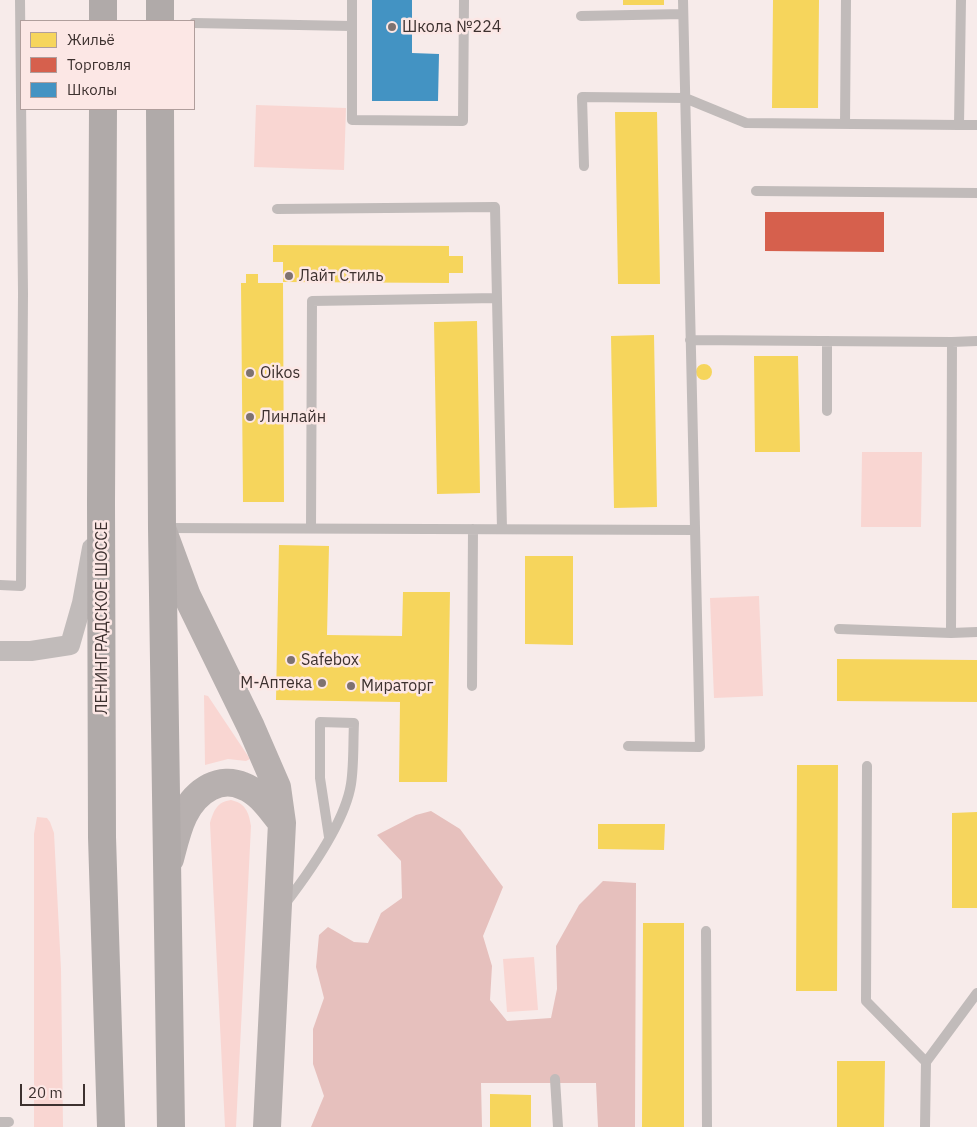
<!DOCTYPE html>
<html>
<head>
<meta charset="utf-8">
<style>
  body { margin:0 }
  #map { position:relative; width:977px; height:1127px; overflow:hidden; background:#f7ebea; font-family:"IBM Plex Sans",sans-serif }
  canvas { display:block }
  .legend { position:absolute; left:20px; top:20px; width:175px; height:90px; box-sizing:border-box; background:#fce7e5; border:1px solid #b09e9c; margin:0; padding:6px 9px; list-style:none; font-size:15px; color:#3d312f }
  .legend li { display:flex; align-items:center; gap:10px; height:25px }
  .legend b { width:25px; border:1px solid #b09e9c }
  .scale { position:absolute; left:20px; top:1084px; width:65px; height:22px; box-sizing:border-box; border:2px solid #3d312f; border-top:0; padding-left:6px; font-size:15px; line-height:18px; white-space:nowrap; color:#3d312f; -webkit-text-stroke:4px #fce7e5; paint-order:stroke }
</style>
</head>
<body>
<div id="map">
<canvas width="977" height="1127"></canvas>
<ul class="legend">
<li><b style="height:14px;background:#f6d55c"></b>Жильё</li>
<li><b style="height:14px;background:#d6604d"></b>Торговля</li>
<li><b style="height:14px;background:#4393c3"></b>Школы</li>
</ul>
<div class="scale">20 m</div>
</div>
<script>
const ctx = document.querySelector('canvas').getContext('2d');
ctx.lineJoin = 'round';
function fill(path, color) {
  ctx.fillStyle = color;
  ctx.fill(path, 'evenodd');
}
function stroke(path, color, width, dash) {
  ctx.strokeStyle = color;
  ctx.lineWidth = width;
  ctx.lineCap = dash ? 'butt' : 'round';
  ctx.setLineDash(dash || []);
  ctx.stroke(path);
}
function write(font, color, halo, rows, align = 'center') {
  ctx.font = font + ' "IBM Plex Sans",sans-serif';
  ctx.lineWidth = 5;
  ctx.setLineDash([]);
  ctx.textBaseline = 'middle';
  ctx.strokeStyle = halo;
  ctx.fillStyle = color;
  for (const [text, x, y, turn = 0] of rows) {
    ctx.save();
    ctx.translate(x, y);
    ctx.rotate((+turn || 0) * Math.PI / 180);
    ctx.textAlign = isNaN(turn) ? turn : align;
    if (halo) ctx.strokeText(text, 0, 0);
    ctx.fillText(text, 0, 0);
    ctx.restore();
  }
}
const green = new Path2D(`
  M 256,105 L 346,108 L 344,170 L 254,167 Z
  M 862,452 L 922,452 L 921,527 L 861,527 Z
  M 759,596 L 763,696 L 714,698 L 710,598 Z
  M 204,695 L 208,696 L 250,759 L 246,761 L 228,759 L 205,765 Z
  M 231,800 C 245,803 249,812 251,826 L 236,1127 L 225,1127 L 210,823 C 214,810 217,802 231,800 Z
  M 37,817 L 47,818 L 50,822 L 54,833 L 61,969 L 63,1127 L 34,1127 L 34,834 Z
  M 534,957 L 538,1010 L 507,1012 L 503,959 Z`);
const forest = new Path2D(`
  M 431,811 L 460,829 L 503,887 L 483,936 L 492,966 L 490,1000 L 507,1021 L 551,1018 L 557,989 L 556,946 L 579,905 L 603,881 L 636,883 L 635,1127 L 598,1127 L 596,1083 L 481,1083 L 482,1127 L 311,1127 L 324,1096 L 313,1064 L 313,1029 L 324,998 L 316,967 L 319,935 L 328,927 L 354,942 L 368,943 L 381,913 L 402,898 L 401,861 L 377,835 L 416,815 Z`);
const homes = new Path2D(`
  M 623,0 L 664,0 L 664,5 L 623,5 Z
  M 773,0 L 819,0 L 818,108 L 772,108 Z
  M 615,112 L 657,112 L 660,284 L 618,284 Z
  M 273,245 L 449,246 L 449,256 L 463,256 L 463,273 L 449,273 L 449,283 L 283,282 L 283,262 L 273,262 Z
  M 246,274 L 258,274 L 258,283 L 283,283 L 284,502 L 243,502 L 241,283 L 246,283 Z
  M 477,321 L 480,493 L 437,494 L 434,322 Z
  M 654,335 L 657,507 L 614,508 L 611,336 Z
  M 754,356 L 798,356 L 800,452 L 755,452 Z
  M696 372a8 8 0 1 1 16 0a8 8 0 1 1-16 0Z
  M 279,545 L 329,546 L 327,635 L 402,636 L 403,592 L 450,592 L 447,782 L 399,782 L 400,702 L 276,700 Z
  M 525,556 L 573,556 L 573,645 L 525,644 Z
  M 837,659 L 977,660 L 977,702 L 837,701 Z
  M 797,765 L 838,765 L 837,991 L 796,991 Z
  M 977,812 L 977,908 L 952,908 L 952,813 Z
  M 598,824 L 665,824 L 664,850 L 598,849 Z
  M 643,923 L 684,923 L 684,1127 L 642,1127 Z
  M 837,1061 L 885,1061 L 884,1127 L 837,1127 Z
  M 490,1094 L 531,1095 L 531,1127 L 490,1127 Z`);
const shops = new Path2D(`
  M 765,212 L 884,212 L 884,252 L 765,251 Z`);
const schools = new Path2D(`
  M 372,0 L 412,0 L 412,53 L 439,54 L 438,101 L 372,101 Z`);
const lane = new Path2D(`
  M 352,0 L 352,120 L 463,121 L 464,0
  M 961,0 L 959,125 L 977,125
  M 581,16 L 683,14
  M 194,23 L 351,26
  M 845,124 L 846,0
  M 584,166 L 582,97 L 685,98 L 746,123 L 959,125
  M 756,191 L 977,193
  M 277,209 L 495,207 L 502,529
  M 690,340 L 952,342
  M 827,341 L 827,411
  M 977,341 L 952,342 L 951,633 L 977,632
  M 163,528 L 695,530
  M 311,528 L 312,301 L 497,298
  M 0,585 L 21,586 L 23,293 L 20,0
  M 839,629 L 951,633
  M 472,686 L 473,529
  M 628,746 L 700,747 L 683,0
  M 867,766 L 866,1001 L 926,1062
  M 285,904 C 308,874 345,823 351,784 C 354,765 353,743 354,723 L 320,722 L 320,778 L 329,837
  M 706,931 L 707,1127
  M 555,1079 L 558,1127
  M 0,1122 L 9,1122
  M 925,1127 L 926,1062 L 977,993`);
const street = new Path2D(`
  M 0,651 L 31,651 L 70,645 L 82,603 L 92,548`);
const secondary = new Path2D(`
  M 163,531 L 187,596 L 251,727 L 277,787 L 282,823 L 267,1127
  M 170,859 C 177,832 183,801 210,787 C 220,782 232,781 243,786 C 260,792 271,810 282,823`);
const primary = new Path2D(`
  M 160,0 L 160,21
  M 103,21 L 103,0
  M 103,109 L 101,502 L 102,837 L 111,1127
  M 160,109 L 162,528 L 171,1127`);
const markers = [
  [392,27,5,"#7e7270"],
  [289,276,5,"#7e7270"],
  [250,373,5,"#7e7270"],
  [250,417,5,"#7e7270"],
  [291,660,5,"#7e7270"],
  [322,683,5,"#7e7270"],
  [351,686,5,"#7e7270"]
];
const poiNames = [
  ["Школа №224",402,27],
  ["Лайт Стиль",299,276],
  ["Oikos",260,373],
  ["Линлайн",260,417],
  ["Safebox",301,660],
  ["М-Аптека",312,683,"right"],
  ["Мираторг",361,686]
];
const streetNames = [
  ["ЛЕНИНГРАДСКОЕ ШОССЕ",102,618,-90]
];
fill(green, '#f9d6d2');
fill(forest, '#e6c0bd');
fill(homes, '#f6d55c');
fill(shops, '#d6604d');
fill(schools, '#4393c3');
stroke(lane, '#c1bbba', 10);
stroke(street, '#c1bbba', 20);
stroke(secondary, '#b7b0af', 28);
stroke(primary, '#b0aaa9', 28);
for (const [x, y, r, color] of markers) {
  const dot = new Path2D();
  dot.arc(x, y, r, 0, 2 * Math.PI);
  ctx.fillStyle = color;
  ctx.fill(dot);
  stroke(dot, '#fce7e5', 2);
}
write('16px', '#3d312f', '#fce7e5', poiNames, 'left');
write('16px', '#3d312f', '#fce7e5', streetNames);
</script>
</body>
</html>
